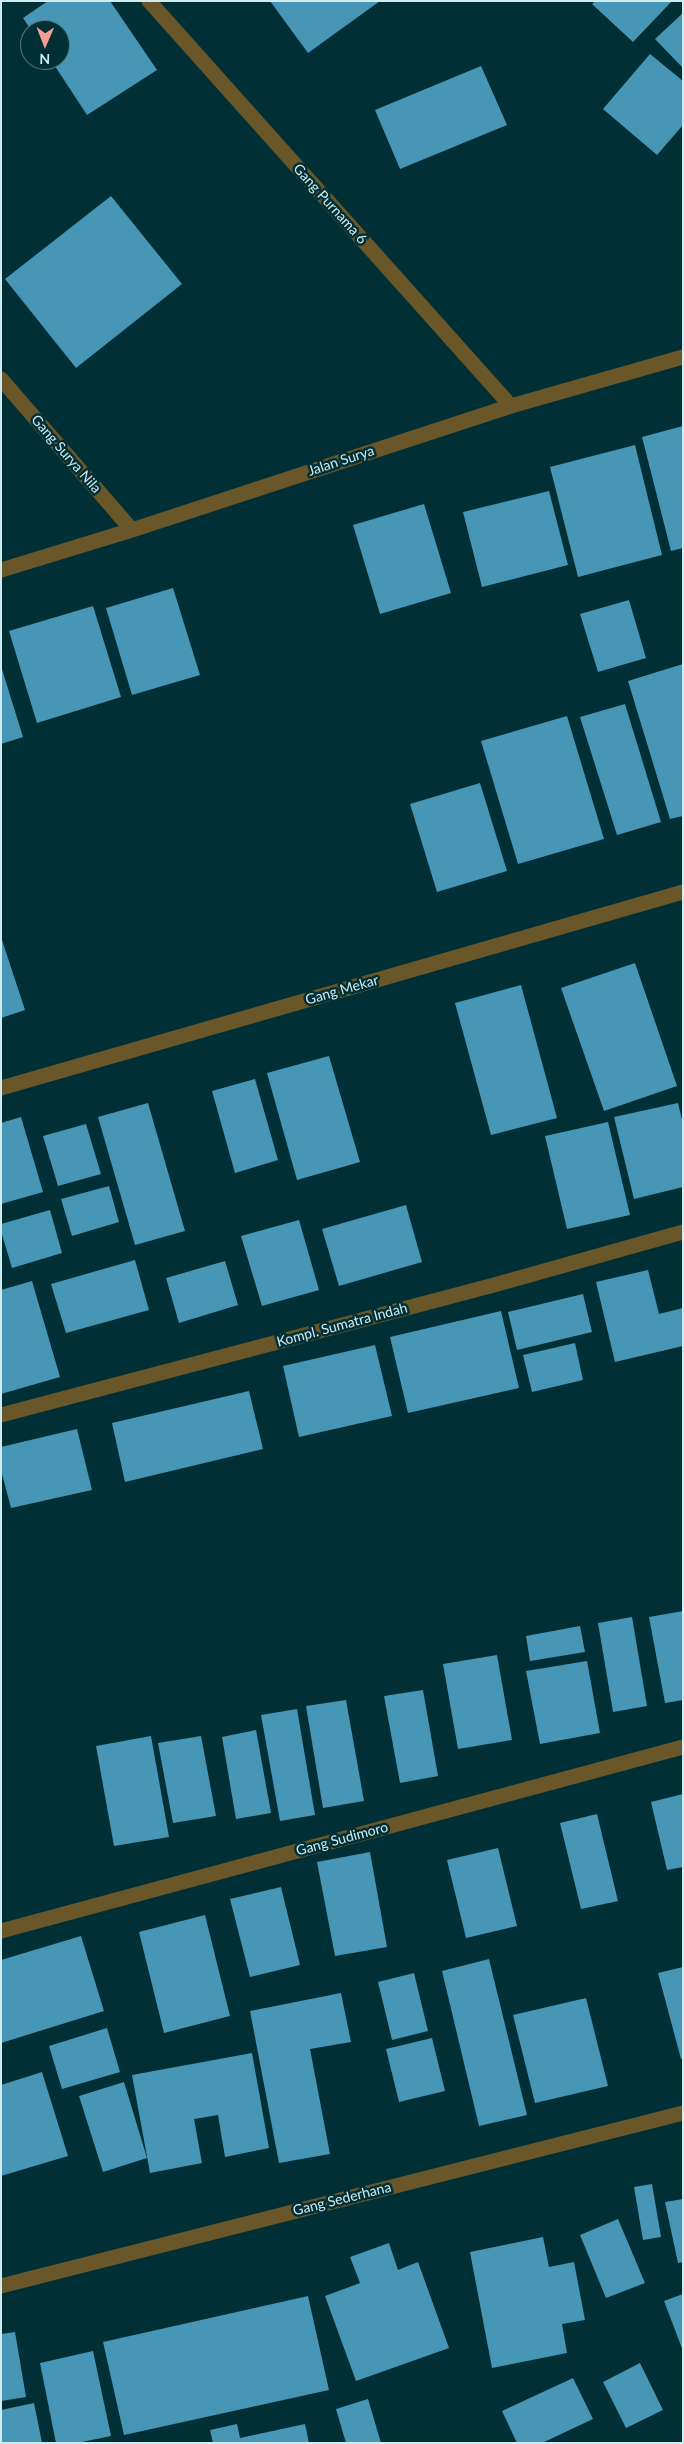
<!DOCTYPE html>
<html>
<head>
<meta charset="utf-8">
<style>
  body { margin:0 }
  #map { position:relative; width:684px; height:2444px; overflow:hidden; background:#002f35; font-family:Lato,sans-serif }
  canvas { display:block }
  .frame { position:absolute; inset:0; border:2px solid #cfecf1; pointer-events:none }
  .north { position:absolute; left:20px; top:20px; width:50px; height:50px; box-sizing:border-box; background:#002f35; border:1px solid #537b80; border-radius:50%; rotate:181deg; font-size:14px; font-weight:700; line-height:20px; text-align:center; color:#cfecf1 }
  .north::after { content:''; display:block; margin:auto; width:18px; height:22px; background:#f59c92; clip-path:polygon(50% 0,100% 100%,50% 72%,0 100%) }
</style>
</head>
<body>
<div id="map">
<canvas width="684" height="2444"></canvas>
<div class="frame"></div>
<div class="north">N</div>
</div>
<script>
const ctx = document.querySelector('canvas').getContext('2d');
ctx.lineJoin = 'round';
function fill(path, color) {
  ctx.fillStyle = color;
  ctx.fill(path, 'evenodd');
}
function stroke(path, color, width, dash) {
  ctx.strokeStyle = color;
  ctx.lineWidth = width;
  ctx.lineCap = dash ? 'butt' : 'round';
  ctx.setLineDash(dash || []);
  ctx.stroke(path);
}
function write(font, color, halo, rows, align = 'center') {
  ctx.font = font + ' Lato,sans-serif';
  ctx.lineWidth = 5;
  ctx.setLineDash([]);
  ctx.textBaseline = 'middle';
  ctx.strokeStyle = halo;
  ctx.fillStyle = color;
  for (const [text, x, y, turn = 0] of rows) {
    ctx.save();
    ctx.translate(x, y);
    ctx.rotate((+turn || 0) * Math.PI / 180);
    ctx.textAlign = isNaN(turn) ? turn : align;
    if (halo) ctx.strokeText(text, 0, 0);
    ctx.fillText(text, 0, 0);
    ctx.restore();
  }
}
const building = new Path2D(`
  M 48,1 L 110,1 L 157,70 L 87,115 L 51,60 L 60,60 L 60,30 L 31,30 L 23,18 Z
  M 270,1 L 380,1 L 308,53 Z
  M 595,1 L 672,1 L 633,42 L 592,4 Z
  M 683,13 L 683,68 L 655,39 Z
  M 650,54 L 683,81 L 683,125 L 657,155 L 603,109 Z
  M 481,66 L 507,125 L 400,169 L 375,110 Z
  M 111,196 L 182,284 L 76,368 L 5,279 Z
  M 683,426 L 683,548 L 671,551 L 642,437 Z
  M 635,445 L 662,555 L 578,577 L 550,467 Z
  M 549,491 L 568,565 L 482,587 L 463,512 Z
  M 424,504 L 451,593 L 380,614 L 353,525 Z
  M 173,588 L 200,675 L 132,695 L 106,608 Z
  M 629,600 L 646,658 L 598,672 L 580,614 Z
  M 93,606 L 121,697 L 37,723 L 9,631 Z
  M 683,664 L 683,816 L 670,819 L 628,681 Z
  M 1,666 L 23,737 L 1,744 Z
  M 625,704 L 661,822 L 617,835 L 580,717 Z
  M 567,716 L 604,839 L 518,864 L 481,741 Z
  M 480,783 L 507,871 L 437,892 L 410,804 Z
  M 1,937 L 25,1010 L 1,1018 Z
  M 635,963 L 677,1086 L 604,1111 L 561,988 Z
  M 521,985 L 557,1118 L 491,1135 L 455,1003 Z
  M 329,1056 L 360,1162 L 297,1180 L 267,1073 Z
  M 255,1079 L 278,1160 L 235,1173 L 212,1091 Z
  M 148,1103 L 185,1231 L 135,1245 L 98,1117 Z
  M 678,1103 L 683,1124 L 683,1187 L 634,1199 L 614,1117 Z
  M 21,1117 L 43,1192 L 1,1204 L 1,1123 Z
  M 608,1122 L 630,1215 L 567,1229 L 545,1136 Z
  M 86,1124 L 101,1174 L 58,1186 L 43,1136 Z
  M 109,1186 L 119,1222 L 72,1236 L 61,1199 Z
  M 406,1205 L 422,1262 L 339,1286 L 322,1229 Z
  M 50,1210 L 62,1253 L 12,1268 L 1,1231 L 1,1224 Z
  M 299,1220 L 319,1290 L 262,1306 L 241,1236 Z
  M 135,1260 L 149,1310 L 66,1333 L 51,1284 Z
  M 225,1261 L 238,1305 L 179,1323 L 166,1278 Z
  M 648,1270 L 659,1314 L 683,1308 L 683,1346 L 615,1362 L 596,1282 Z
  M 32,1281 L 60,1377 L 1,1394 L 1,1290 Z
  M 583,1294 L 592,1332 L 517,1350 L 508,1312 Z
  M 501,1311 L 519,1388 L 408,1413 L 390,1337 Z
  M 575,1343 L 583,1380 L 532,1392 L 523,1355 Z
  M 375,1345 L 392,1416 L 299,1437 L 283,1366 Z
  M 249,1391 L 263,1449 L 125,1482 L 112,1423 Z
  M 77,1429 L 92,1490 L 11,1508 L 1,1470 L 1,1447 Z
  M 683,1611 L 683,1700 L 665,1703 L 649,1617 Z
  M 632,1617 L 647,1706 L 613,1712 L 598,1623 Z
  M 580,1626 L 585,1652 L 530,1661 L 526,1636 Z
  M 497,1655 L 512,1740 L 458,1749 L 443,1664 Z
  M 587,1661 L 600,1733 L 540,1744 L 526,1671 Z
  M 423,1690 L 438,1776 L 400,1783 L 384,1696 Z
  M 346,1700 L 364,1801 L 323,1808 L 306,1706 Z
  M 297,1709 L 315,1815 L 280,1821 L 261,1715 Z
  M 256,1730 L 271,1813 L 236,1819 L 222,1737 Z
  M 151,1736 L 169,1837 L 114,1846 L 96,1746 Z
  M 201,1736 L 216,1816 L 173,1823 L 158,1743 Z
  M 683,1794 L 683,1867 L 667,1870 L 651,1802 Z
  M 597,1814 L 618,1901 L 581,1909 L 560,1823 Z
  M 498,1848 L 517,1926 L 466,1938 L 447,1860 Z
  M 370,1852 L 387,1947 L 335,1956 L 317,1862 Z
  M 281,1887 L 300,1965 L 250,1977 L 230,1899 Z
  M 205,1915 L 230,2016 L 164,2033 L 139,1932 Z
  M 81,1936 L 104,2011 L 1,2043 L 1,1960 Z
  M 489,1959 L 527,2115 L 479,2126 L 442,1971 Z
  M 683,1967 L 683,2058 L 681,2059 L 658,1973 Z
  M 414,1973 L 428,2031 L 392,2040 L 378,1982 Z
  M 341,1993 L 351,2042 L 310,2049 L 330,2154 L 279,2163 L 250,2011 Z
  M 586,1998 L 608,2086 L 535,2103 L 513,2015 Z
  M 107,2028 L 120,2072 L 62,2089 L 49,2046 Z
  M 432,2038 L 445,2091 L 399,2102 L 386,2049 Z
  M 252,2053 L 269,2148 L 225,2157 L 218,2115 L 194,2119 L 202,2163 L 150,2173 L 132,2075 Z
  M 42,2072 L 68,2156 L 1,2176 L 1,2085 Z
  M 124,2082 L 147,2158 L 103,2172 L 79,2096 Z
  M 652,2184 L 661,2237 L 643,2240 L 634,2187 Z
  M 683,2199 L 683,2262 L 678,2263 L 665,2202 Z
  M 618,2219 L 645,2283 L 606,2298 L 580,2235 Z
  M 543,2237 L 549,2267 L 574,2262 L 585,2320 L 562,2324 L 567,2353 L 492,2368 L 470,2252 Z
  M 389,2243 L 398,2270 L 418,2262 L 449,2348 L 356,2381 L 325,2296 L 360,2283 L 350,2257 Z
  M 683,2294 L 683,2351 L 664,2301 Z
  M 308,2296 L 329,2390 L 124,2435 L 103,2342 Z
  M 15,2332 L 26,2397 L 1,2401 L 1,2334 Z
  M 93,2351 L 111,2436 L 77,2443 L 56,2443 L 40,2363 Z
  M 640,2363 L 663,2410 L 626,2428 L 603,2382 Z
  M 573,2378 L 593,2419 L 542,2443 L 517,2443 L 502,2411 Z
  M 368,2399 L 381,2443 L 346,2443 L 336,2409 Z
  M 34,2403 L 42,2443 L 1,2443 L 1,2410 Z
  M 237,2424 L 240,2438 L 305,2424 L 309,2443 L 213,2443 L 210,2430 Z`);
const minor = new Path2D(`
  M 149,1 L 511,406
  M 1,379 L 132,530
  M 1,570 L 132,530 L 511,406 L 683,357
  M 1,1088 L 683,892
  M 1,1415 L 494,1285 L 683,1232
  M 1,1931 L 683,1747
  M 1,2286 L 683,2113`);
const streetNames = [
  ["Gang Purnama 6",330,204,48],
  ["Gang Surya Nila",66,454,49],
  ["Jalan Surya",341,461,-18],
  ["Gang Mekar",342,990,-16],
  ["Kompl. Sumatra Indah",342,1325,-15],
  ["Gang Sudimoro",342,1839,-15],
  ["Gang Sederhana",342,2199,-14]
];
fill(building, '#4796b6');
stroke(minor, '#695629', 15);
write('14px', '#cfecf1', '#002f35', streetNames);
</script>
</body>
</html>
